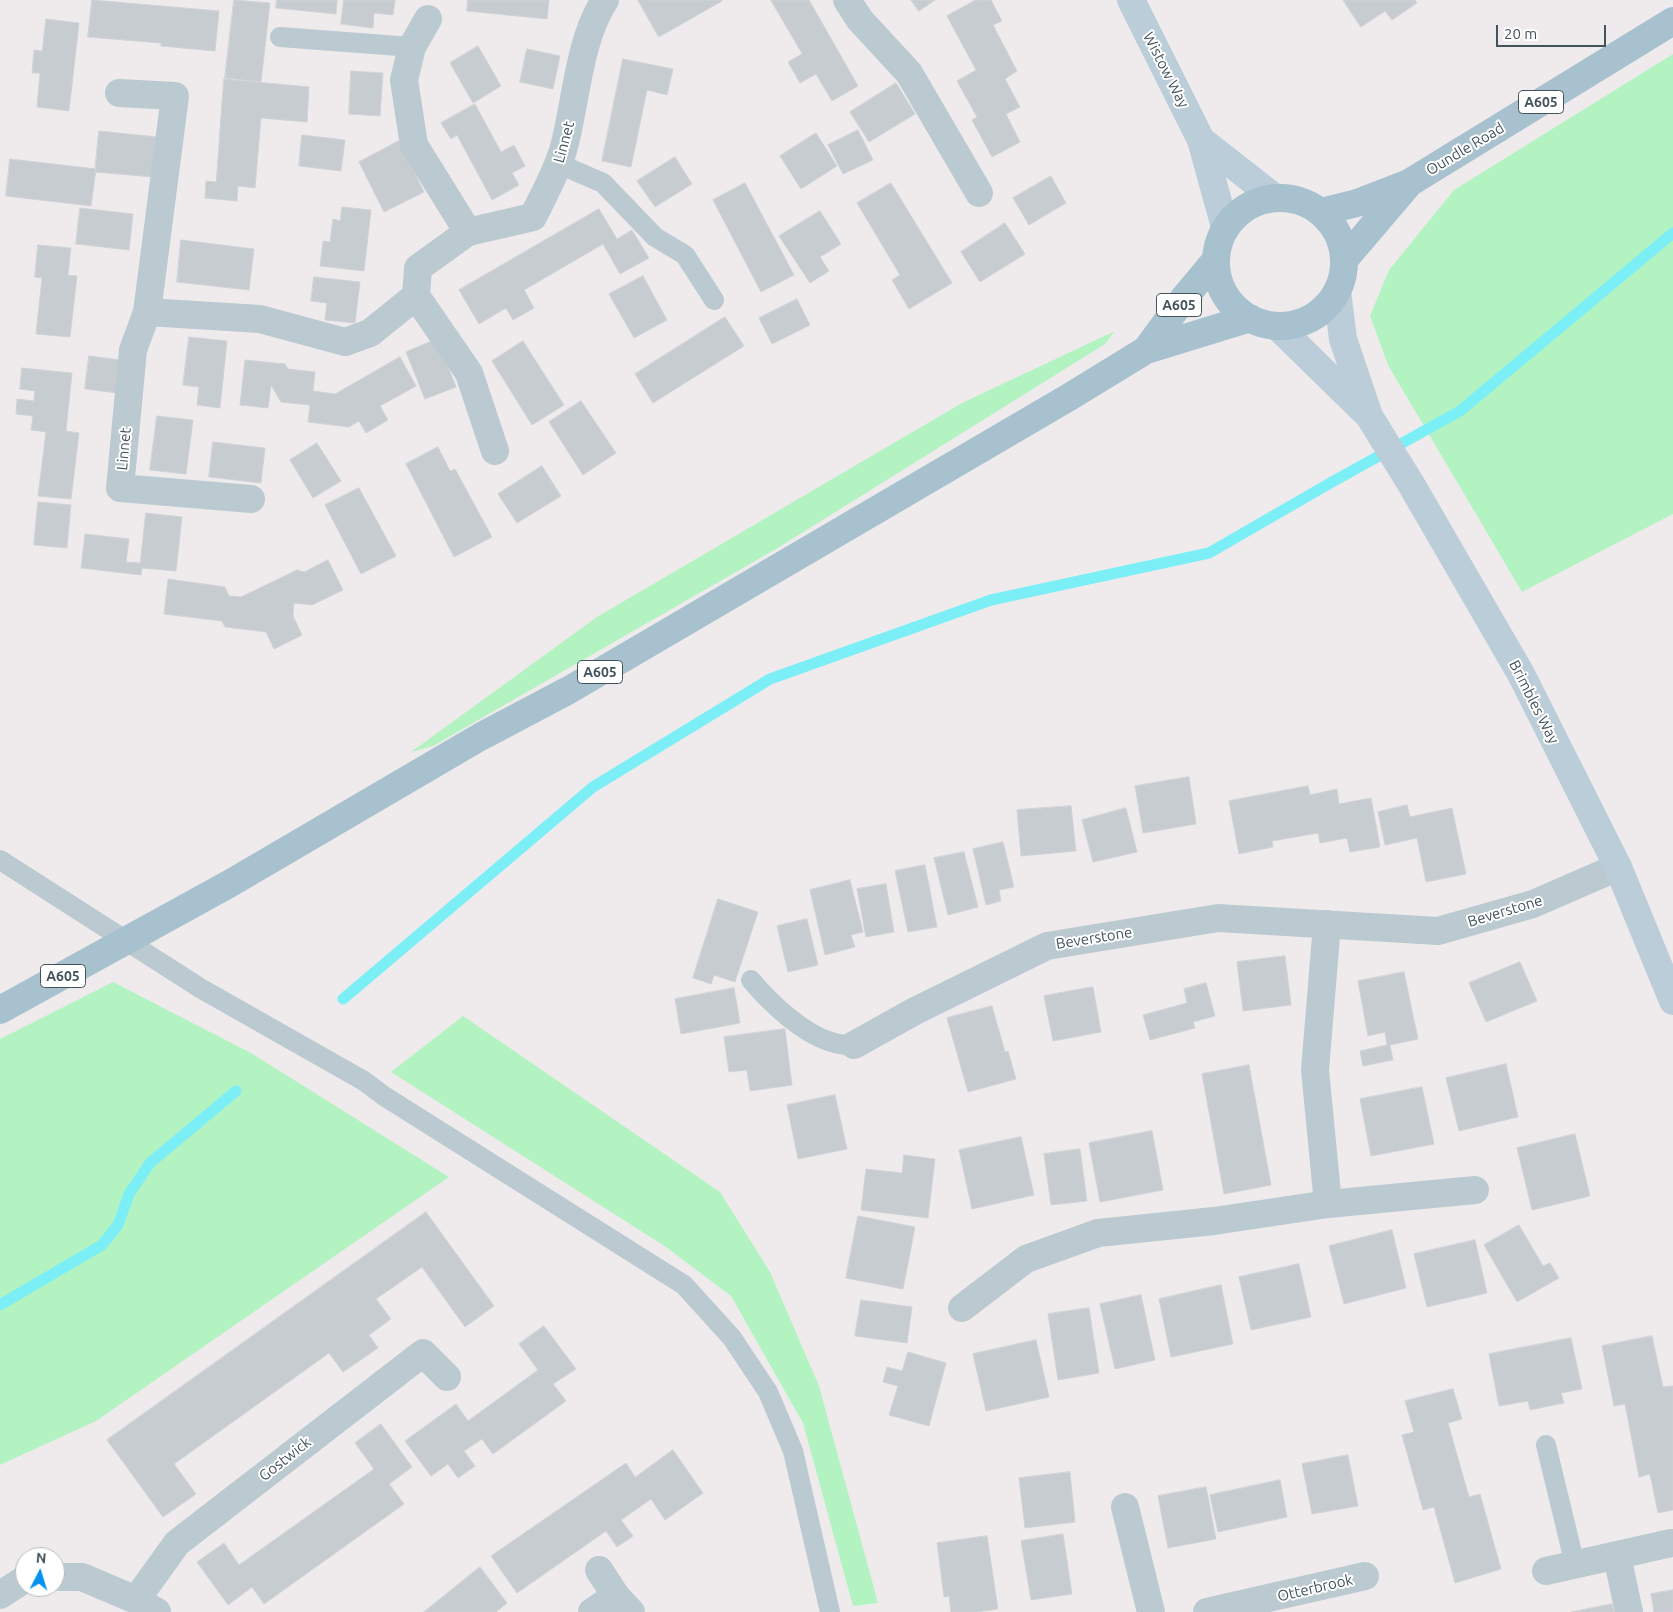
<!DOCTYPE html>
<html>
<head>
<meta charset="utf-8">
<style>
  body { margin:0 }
  #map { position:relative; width:1673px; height:1612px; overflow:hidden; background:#efebec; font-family:Ubuntu,sans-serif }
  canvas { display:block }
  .north { position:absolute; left:15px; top:1547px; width:50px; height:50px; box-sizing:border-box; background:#fff; border:1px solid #b3babd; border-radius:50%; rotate:5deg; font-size:14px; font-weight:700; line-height:20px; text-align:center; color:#42535b }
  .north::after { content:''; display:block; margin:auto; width:18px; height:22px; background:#0691ee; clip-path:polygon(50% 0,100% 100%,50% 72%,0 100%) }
  .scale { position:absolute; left:1496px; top:25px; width:110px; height:22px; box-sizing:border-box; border:2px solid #42535b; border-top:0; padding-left:6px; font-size:15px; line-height:18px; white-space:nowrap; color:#42535b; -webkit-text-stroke:4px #fff; paint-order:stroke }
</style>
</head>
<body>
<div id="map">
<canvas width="1673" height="1612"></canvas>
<div class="north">N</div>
<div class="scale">20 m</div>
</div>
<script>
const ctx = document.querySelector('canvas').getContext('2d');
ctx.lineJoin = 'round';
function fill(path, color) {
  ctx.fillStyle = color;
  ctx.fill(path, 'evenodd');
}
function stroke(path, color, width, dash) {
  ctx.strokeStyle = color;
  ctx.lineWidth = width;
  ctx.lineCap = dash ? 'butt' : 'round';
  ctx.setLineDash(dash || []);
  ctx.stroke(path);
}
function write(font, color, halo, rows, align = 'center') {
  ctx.font = font + ' Ubuntu,sans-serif';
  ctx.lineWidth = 4;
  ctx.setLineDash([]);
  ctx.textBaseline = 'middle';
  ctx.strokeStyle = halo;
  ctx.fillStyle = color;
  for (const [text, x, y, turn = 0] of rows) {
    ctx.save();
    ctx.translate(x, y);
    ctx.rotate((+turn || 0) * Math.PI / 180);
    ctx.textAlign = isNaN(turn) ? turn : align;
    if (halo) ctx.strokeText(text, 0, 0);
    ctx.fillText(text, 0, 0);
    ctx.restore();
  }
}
const green = new Path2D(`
  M 1673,54 L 1673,514 L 1522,592 L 1388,365 L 1370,316 L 1389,270 L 1454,190 Z
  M 1115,331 L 1105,344 L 776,549 L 433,746 L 411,752 L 597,617 L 962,403 Z
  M 113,982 L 251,1053 L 449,1177 L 96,1421 L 0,1465 L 0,1039 Z
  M 463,1016 L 720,1192 L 770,1272 L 819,1386 L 878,1603 L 853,1606 L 803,1423 L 731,1296 L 666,1247 L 391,1072 Z`);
const stream = new Path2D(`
  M 343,999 L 593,787 L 770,679 L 991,600 L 1209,553 L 1332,482 L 1460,411 L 1673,233
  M 0,1305 L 102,1245 L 118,1225 L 129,1194 L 150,1163 L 236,1091`);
const building = new Path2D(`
  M 92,0 L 219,11 L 215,51 L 161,46 L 161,43 L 88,37 Z
  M 234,0 L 270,3 L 261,82 L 225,78 Z
  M 277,0 L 337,0 L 336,14 L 276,8 Z
  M 344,0 L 395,0 L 393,15 L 374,13 L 373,28 L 341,24 Z
  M 468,0 L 549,0 L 547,19 L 467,11 Z
  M 638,0 L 722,0 L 722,1 L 659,37 Z
  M 771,0 L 809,0 L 858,86 L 832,101 L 816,74 L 800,83 L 788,62 L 802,54 Z
  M 911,0 L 935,0 L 919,11 Z
  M 976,0 L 991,0 L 1002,21 L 993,25 L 1017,71 L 1005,79 L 1020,107 L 1006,114 L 1020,142 L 992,157 L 972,120 L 977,117 L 957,81 L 976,70 L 947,16 Z
  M 1343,0 L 1415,0 L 1417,3 L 1392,20 L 1385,11 L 1361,27 Z
  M 46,19 L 79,23 L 69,111 L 37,107 L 40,73 L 32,73 L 34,50 L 42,51 Z
  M 478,46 L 501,86 L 473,103 L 450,63 Z
  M 527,49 L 560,56 L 553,89 L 520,82 Z
  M 623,59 L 673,69 L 667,95 L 647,90 L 631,167 L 602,161 Z
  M 351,71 L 383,73 L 380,116 L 349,114 Z
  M 224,79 L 309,87 L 307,122 L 261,118 L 255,188 L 238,186 L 237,201 L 205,198 L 206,181 L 216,182 Z
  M 896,83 L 915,114 L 869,142 L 850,112 Z
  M 475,104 L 501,152 L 514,145 L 525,166 L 512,173 L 519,185 L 492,200 L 457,135 L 451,139 L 441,123 Z
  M 858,130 L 873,160 L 843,174 L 828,145 Z
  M 99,131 L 157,137 L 153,177 L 95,172 Z
  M 816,133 L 837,166 L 801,189 L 780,156 Z
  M 302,135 L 345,140 L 341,171 L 299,166 Z
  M 399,141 L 424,192 L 384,212 L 359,162 Z
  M 675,157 L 692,184 L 655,207 L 637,181 Z
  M 10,159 L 96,169 L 91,206 L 6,196 Z
  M 1051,176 L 1066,203 L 1029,225 L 1013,198 Z
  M 745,183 L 794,275 L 761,292 L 713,200 Z
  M 891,183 L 952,283 L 909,309 L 892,280 L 900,275 L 857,203 Z
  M 342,207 L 371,210 L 364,271 L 320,266 L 323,241 L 330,242 L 333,219 L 340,221 Z
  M 80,208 L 133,214 L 129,250 L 76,244 Z
  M 599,209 L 617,239 L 632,230 L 649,258 L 620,274 L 603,244 L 524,290 L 534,308 L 513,320 L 506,308 L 479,324 L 459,290 Z
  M 820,211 L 841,244 L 820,257 L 829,271 L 810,283 L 779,236 Z
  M 1005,223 L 1025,254 L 980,282 L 961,252 Z
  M 181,240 L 254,249 L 249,290 L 177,282 Z
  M 38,245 L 71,248 L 68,275 L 77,276 L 70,337 L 36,334 L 42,278 L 35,277 Z
  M 643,276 L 667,320 L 634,338 L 609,294 Z
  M 314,277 L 360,282 L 355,323 L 325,320 L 327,303 L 311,301 Z
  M 797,299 L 810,325 L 772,344 L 759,318 Z
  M 725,317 L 744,346 L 653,403 L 635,374 Z
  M 189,337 L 227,341 L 220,408 L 197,405 L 199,387 L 183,385 Z
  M 437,339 L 456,387 L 425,399 L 406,352 Z
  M 523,341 L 564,405 L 532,425 L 492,361 Z
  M 89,356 L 121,360 L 117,393 L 85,389 Z
  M 400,357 L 416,386 L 380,406 L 388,420 L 366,433 L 359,421 L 349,427 L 308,422 L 310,405 L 281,402 L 271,385 L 268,408 L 240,405 L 245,360 L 285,364 L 288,369 L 315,372 L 313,391 L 335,394 Z
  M 22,368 L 72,373 L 66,431 L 79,433 L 71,499 L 38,496 L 46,432 L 31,430 L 33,416 L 16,414 L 17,399 L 34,401 L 35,391 L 20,389 Z
  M 581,401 L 616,453 L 583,475 L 549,422 Z
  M 157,416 L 193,420 L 186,474 L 150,470 Z
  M 213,442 L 265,448 L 261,483 L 209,477 Z
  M 317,443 L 341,481 L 313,498 L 290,460 Z
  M 438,447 L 450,471 L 455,469 L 492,537 L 454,557 L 406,464 Z
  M 542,466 L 561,496 L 517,523 L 498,494 Z
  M 359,488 L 396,556 L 361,574 L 325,505 Z
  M 38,502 L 71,505 L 67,548 L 34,545 Z
  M 146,513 L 182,517 L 176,571 L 142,568 L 141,575 L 81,568 L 85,534 L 129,539 L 126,562 L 140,563 Z
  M 328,560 L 343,590 L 312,605 L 294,603 L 293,616 L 302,635 L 274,649 L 266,632 L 225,627 L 222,621 L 164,614 L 168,579 L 225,587 L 229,596 L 241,597 L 297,570 L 304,572 Z
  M 1189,777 L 1196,824 L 1143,833 L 1135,786 Z
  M 1308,786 L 1310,795 L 1337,789 L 1339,804 L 1371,798 L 1380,847 L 1350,852 L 1347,838 L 1320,843 L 1318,833 L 1272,841 L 1273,847 L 1239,854 L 1229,801 Z
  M 1407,805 L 1410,817 L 1452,808 L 1466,874 L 1426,882 L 1417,838 L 1385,845 L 1378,812 Z
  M 1071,806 L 1076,851 L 1021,856 L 1017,810 Z
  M 1126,808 L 1137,852 L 1093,862 L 1082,820 Z
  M 1003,842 L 1014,887 L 999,890 L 1001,901 L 986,905 L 973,849 Z
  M 964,852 L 978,907 L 948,915 L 934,858 Z
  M 925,865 L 937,927 L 908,932 L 895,871 Z
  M 850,880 L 863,932 L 851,935 L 855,947 L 825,955 L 810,890 Z
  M 886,884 L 894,932 L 866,937 L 857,889 Z
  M 718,899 L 758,912 L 735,982 L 714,975 L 711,984 L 693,978 Z
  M 807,919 L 818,965 L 788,972 L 777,926 Z
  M 1285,956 L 1291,1005 L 1243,1011 L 1237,962 Z
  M 1520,962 L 1537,1001 L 1486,1022 L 1469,983 Z
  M 1404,972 L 1418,1039 L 1390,1045 L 1393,1060 L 1363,1066 L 1360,1051 L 1387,1045 L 1385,1032 L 1368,1036 L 1358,981 Z
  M 1206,983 L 1215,1016 L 1193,1022 L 1195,1028 L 1150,1040 L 1143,1015 L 1187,1003 L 1184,989 Z
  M 1093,987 L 1101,1032 L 1053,1041 L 1044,996 Z
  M 734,988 L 740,1023 L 681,1034 L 675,999 Z
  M 992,1006 L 1005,1052 L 1008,1051 L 1016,1079 L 968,1092 L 947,1018 Z
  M 785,1029 L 792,1085 L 750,1091 L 747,1070 L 729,1072 L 724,1037 Z
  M 1506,1064 L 1518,1117 L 1459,1131 L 1446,1078 Z
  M 1249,1065 L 1271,1185 L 1224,1194 L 1202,1074 Z
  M 1422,1087 L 1434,1144 L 1371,1156 L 1360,1099 Z
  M 835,1095 L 847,1149 L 798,1159 L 787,1105 Z
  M 1152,1131 L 1163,1190 L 1100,1202 L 1089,1143 Z
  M 1575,1134 L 1590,1196 L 1532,1210 L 1517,1148 Z
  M 1021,1137 L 1034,1195 L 972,1209 L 959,1150 Z
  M 1080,1149 L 1087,1201 L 1051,1205 L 1044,1154 Z
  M 904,1155 L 935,1159 L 928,1218 L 861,1210 L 866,1169 L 902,1173 Z
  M 426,1212 L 494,1306 L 465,1327 L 422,1267 L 376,1299 L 391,1319 L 369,1335 L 378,1348 L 343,1372 L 329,1353 L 174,1464 L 196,1494 L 163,1517 L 107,1440 Z
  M 858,1216 L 915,1227 L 903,1289 L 846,1278 Z
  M 1519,1225 L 1543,1266 L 1550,1263 L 1559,1278 L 1517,1302 L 1484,1245 Z
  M 1392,1230 L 1406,1288 L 1344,1304 L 1329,1246 Z
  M 1475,1240 L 1487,1293 L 1427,1307 L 1414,1254 Z
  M 1299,1264 L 1311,1317 L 1251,1330 L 1239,1277 Z
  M 1221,1285 L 1233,1344 L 1171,1357 L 1159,1299 Z
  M 1141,1295 L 1155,1360 L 1115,1369 L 1100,1304 Z
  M 861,1300 L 912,1307 L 907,1343 L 855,1336 Z
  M 1089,1308 L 1099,1373 L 1058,1380 L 1048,1314 Z
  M 544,1326 L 576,1369 L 553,1384 L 566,1401 L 493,1454 L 482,1439 L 464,1451 L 475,1466 L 458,1478 L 448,1464 L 431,1476 L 405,1441 L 456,1404 L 468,1421 L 538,1370 L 519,1344 Z
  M 1652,1336 L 1663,1387 L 1673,1386 L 1673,1510 L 1658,1513 L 1650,1474 L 1639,1477 L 1625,1404 L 1614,1406 L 1602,1346 Z
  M 1571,1338 L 1582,1389 L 1561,1393 L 1564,1403 L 1530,1410 L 1528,1401 L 1499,1406 L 1489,1354 Z
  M 1036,1340 L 1049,1397 L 986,1411 L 973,1354 Z
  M 908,1352 L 946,1363 L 929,1426 L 889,1415 L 898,1386 L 883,1382 L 887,1367 L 902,1371 Z
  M 1453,1389 L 1462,1419 L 1448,1423 L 1469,1497 L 1480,1494 L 1501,1569 L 1455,1583 L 1434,1507 L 1423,1510 L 1402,1435 L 1414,1432 L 1405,1401 Z
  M 381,1424 L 412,1467 L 389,1484 L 404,1504 L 264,1604 L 252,1587 L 228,1605 L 197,1562 L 224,1543 L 239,1565 L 374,1469 L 355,1443 Z
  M 673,1450 L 703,1493 L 665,1520 L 651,1499 L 621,1520 L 633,1536 L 617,1547 L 606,1531 L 517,1593 L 491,1556 L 626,1463 L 635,1477 Z
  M 1348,1455 L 1358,1506 L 1312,1514 L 1302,1464 Z
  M 1070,1472 L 1075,1522 L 1025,1528 L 1019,1478 Z
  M 1280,1480 L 1287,1517 L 1218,1532 L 1210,1495 Z
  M 1206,1487 L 1216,1539 L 1168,1548 L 1158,1496 Z
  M 1063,1534 L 1072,1594 L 1031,1600 L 1021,1541 Z
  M 987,1536 L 998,1609 L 977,1612 L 951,1612 L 949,1596 L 944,1597 L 937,1543 Z
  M 480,1567 L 507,1603 L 496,1612 L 424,1612 Z
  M 1673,1590 L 1673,1612 L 1654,1612 L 1651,1594 Z
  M 1612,1604 L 1614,1612 L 1572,1612 Z`);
const lane = new Path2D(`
  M 280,37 L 412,47
  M 559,164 L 603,183 L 655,237 L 685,255 L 714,300
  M 0,860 L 200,988 L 364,1081 L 384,1096 L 684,1285 L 732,1338 L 768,1392 L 793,1451 L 830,1612
  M 751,980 C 770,1003 805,1036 835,1043 C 841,1045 848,1045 854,1045
  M 1546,1445 L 1575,1565`);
const street = new Path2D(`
  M 847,0 L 860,20 L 909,73 L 979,193
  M 428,19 L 412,47 L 404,80 L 414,145 L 468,232
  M 119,93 L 175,96 L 147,312
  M 416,296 L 469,373 L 495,451
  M 251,499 L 120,488 L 133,350 L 147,312 L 260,319 L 345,342 L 370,333 L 416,296 L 418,268 L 468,232 L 533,217 C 544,194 557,172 564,147 C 576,102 579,39 605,0
  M 1327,924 L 1315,1070 L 1328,1204
  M 854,1045 L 915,1011 L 1047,946 L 1218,918 L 1438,931 L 1533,904 L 1618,867
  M 962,1308 L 1026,1259 L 1098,1233 L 1214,1221 L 1328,1204 L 1475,1190
  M 1125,1507 L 1151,1612
  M 1617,1556 L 1629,1612
  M 599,1570 L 616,1596 L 631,1612
  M 1546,1571 L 1671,1543
  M 55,1577 L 82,1577 L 136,1600 L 157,1612
  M 0,1595 L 25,1579
  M 136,1600 L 177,1543 L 423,1353 L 447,1377
  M 592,1612 L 616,1596
  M 1207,1612 L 1365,1576`);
const secondary = new Path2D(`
  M 1131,0 L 1201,140 L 1225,227
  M 1201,140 L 1275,198
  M 1337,291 L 1343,339 L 1369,416 L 1411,484 L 1521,674 L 1618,867 L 1673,1001
  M 1277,326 L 1365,412`);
const primary = new Path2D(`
  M1216 262a64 64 0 1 1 128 0a64 64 0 1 1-128 0Z
  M 1321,212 L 1357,203 L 1409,183 L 1673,21
  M 1344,260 L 1407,186
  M 1146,350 L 1184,298 L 1215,261
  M 0,1010 L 229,884 L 480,737 L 569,690 L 1071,396 L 1146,350 L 1250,318`);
const shields = [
  [1541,102,45],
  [1179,305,45],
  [600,672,45],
  [63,976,45]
];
const shieldNames = [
  ["A605",1541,102],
  ["A605",1179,305],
  ["A605",600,672],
  ["A605",63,976]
];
const streetNames = [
  ["Wistow Way",1166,70,63],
  ["Linnet",564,142,-75],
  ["Oundle Road",1465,149,-31],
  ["Linnet",124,449,-85],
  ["Brimbles Way",1534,702,63],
  ["Beverstone",1505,911,-17],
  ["Beverstone",1094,938,-9],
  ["Gostwick",285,1459,-38],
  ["Otterbrook",1315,1588,-13]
];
fill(green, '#b3f3c1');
stroke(stream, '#7beff5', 11);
fill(building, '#c7ccd1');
stroke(building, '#cfd3d8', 1);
stroke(lane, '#bacad0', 20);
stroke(street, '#bacad0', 28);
stroke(secondary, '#bbcdd8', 28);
stroke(primary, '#a7c1ce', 28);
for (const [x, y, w] of shields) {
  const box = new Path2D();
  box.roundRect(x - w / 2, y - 11.5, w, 23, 4);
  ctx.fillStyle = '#fff';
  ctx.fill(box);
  stroke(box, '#42535b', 1);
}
write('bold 14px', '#42535b', null, shieldNames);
write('15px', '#42535b', '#fff', streetNames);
</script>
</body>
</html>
